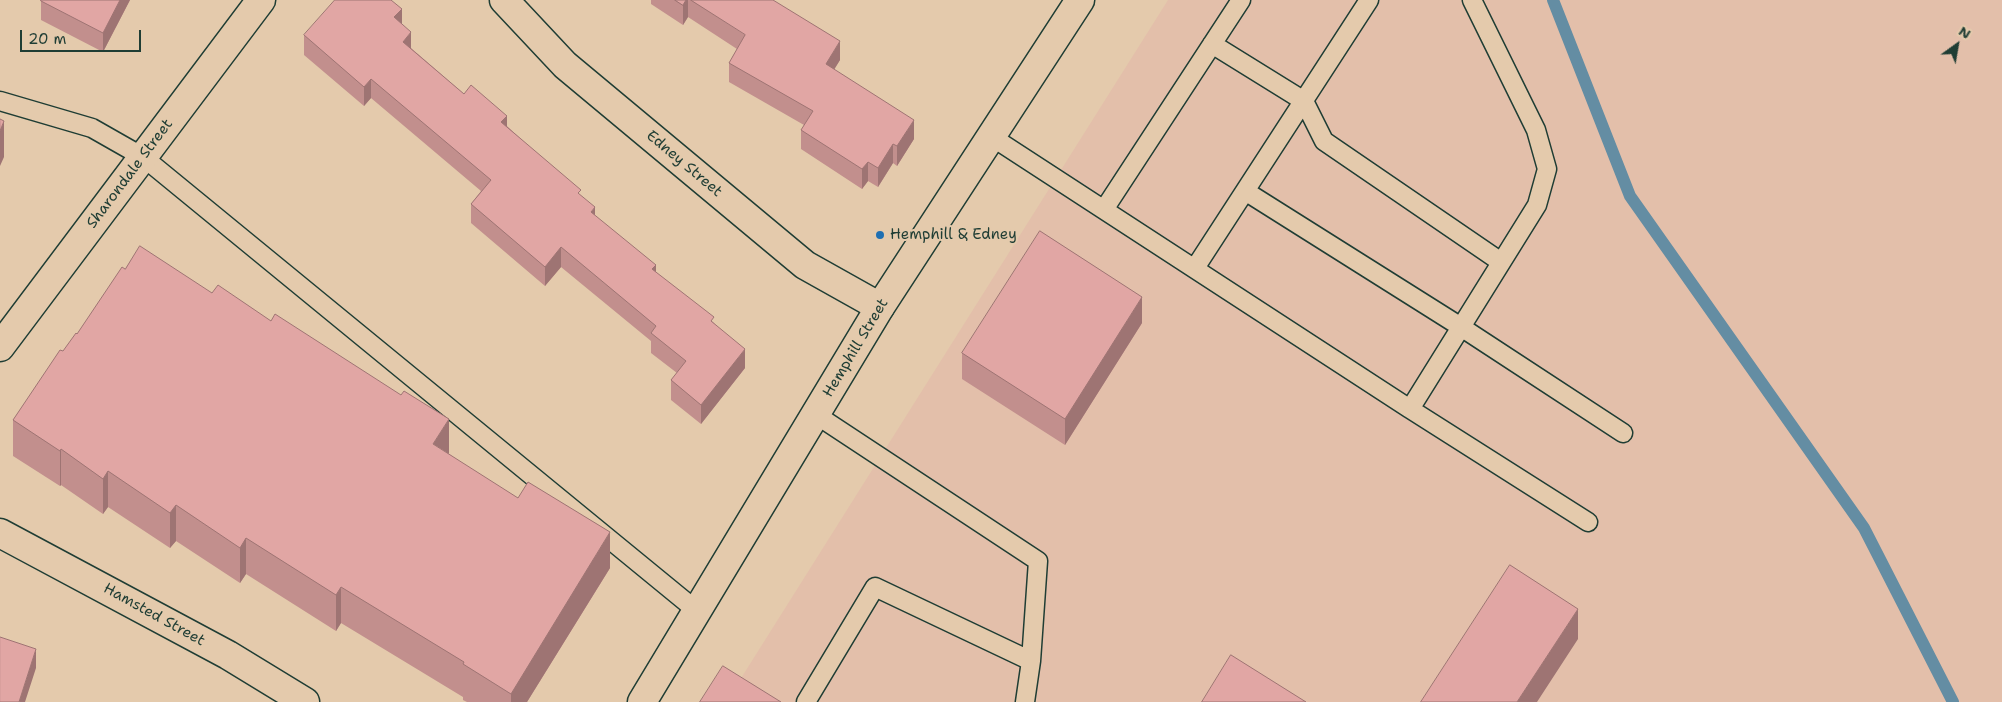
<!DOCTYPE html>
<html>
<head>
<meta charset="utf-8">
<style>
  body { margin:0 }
  #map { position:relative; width:2002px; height:702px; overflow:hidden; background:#e4caac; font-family:"Shantell Sans",sans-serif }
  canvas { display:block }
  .north { position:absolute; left:1932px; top:20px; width:50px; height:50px; -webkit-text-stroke:4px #e4caac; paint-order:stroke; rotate:32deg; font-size:14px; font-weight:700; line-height:20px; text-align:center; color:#1f3d34 }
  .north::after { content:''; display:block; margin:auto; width:18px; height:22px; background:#1f3d34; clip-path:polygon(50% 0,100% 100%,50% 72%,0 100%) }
  .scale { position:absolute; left:20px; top:30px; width:121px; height:22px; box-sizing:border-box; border:2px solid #1f3d34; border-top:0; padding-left:6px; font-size:15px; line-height:18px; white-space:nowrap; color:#1f3d34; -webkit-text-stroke:4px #e4caac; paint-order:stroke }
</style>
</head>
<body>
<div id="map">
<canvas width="2002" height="702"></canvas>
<div class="north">N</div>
<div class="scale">20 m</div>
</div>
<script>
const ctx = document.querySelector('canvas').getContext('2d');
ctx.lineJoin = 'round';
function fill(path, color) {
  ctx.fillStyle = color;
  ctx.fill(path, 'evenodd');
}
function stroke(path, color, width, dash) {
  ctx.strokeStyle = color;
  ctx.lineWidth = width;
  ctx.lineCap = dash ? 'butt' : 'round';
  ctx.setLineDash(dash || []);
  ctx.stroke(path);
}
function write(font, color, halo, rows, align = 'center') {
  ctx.font = font + ' "Shantell Sans",sans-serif';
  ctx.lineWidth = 4;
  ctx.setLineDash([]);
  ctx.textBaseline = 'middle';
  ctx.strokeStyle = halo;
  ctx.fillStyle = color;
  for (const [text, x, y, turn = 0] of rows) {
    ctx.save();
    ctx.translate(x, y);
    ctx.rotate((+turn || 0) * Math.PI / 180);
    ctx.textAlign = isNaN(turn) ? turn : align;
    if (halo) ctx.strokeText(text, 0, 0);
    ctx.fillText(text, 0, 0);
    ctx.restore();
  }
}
const built = new Path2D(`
  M 1168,0 L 2002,0 L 2002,702 L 726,702 Z`);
const stream = new Path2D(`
  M 1553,0 L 1630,196 L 1864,528 L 1953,702`);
const lane = new Path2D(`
  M 1212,44 L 1304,101 L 1324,141 L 1501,262
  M 0,101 L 92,128 L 143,157 L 697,611
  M 992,137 L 1410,409 L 1537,205 L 1547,169 L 1536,130 L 1472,0
  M 1245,191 L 1461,327 L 1623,433
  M 1105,208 L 1241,0
  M 1195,268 L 1369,0
  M 1410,409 L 1588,522
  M 815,414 L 1038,561 L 1031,661 L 1025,702
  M 806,702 L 875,587 L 1031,661`);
const street = new Path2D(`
  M 504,0 L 565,65 L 805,265 L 880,307
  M 0,347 L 261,0
  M 0,533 L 228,655 L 305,702`);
const secondary = new Path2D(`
  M 642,702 L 880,307 L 1080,0`);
const wall = new Path2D(`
  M 130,0 L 103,52 L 41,20 L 41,1 Z
  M 651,0 L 773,0 L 840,60 L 834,69 L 914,139 L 897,166 L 893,163 L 878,187 L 868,181 L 862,189 L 801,149 L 801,130 L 804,125 L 729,82 L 729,63 L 737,49 L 688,17 L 683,25 L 651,4 Z
  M 402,24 L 411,48 L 464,94 L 507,126 L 581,196 L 595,216 L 656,272 L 714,323 L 745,368 L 701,424 L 671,400 L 671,380 L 677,373 L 651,353 L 651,341 L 561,267 L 545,286 L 471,223 L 471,204 L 481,191 L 371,98 L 364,106 L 304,55 L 304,35 Z
  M 1142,323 L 1065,445 L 962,379 L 962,353 Z
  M 77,334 L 449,454 L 610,568 L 527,702 L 467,702 L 463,700 L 463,697 L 341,623 L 336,631 L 246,574 L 240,583 L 176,541 L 170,548 L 108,507 L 103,514 L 61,485 L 60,486 L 13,456 L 13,420 L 63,351 Z`);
const shadedWall = new Path2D(`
  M 120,0 L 130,0 L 103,52 L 103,33 Z
  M 686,0 L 688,0 L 688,17 L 683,25 L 683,5 Z
  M 402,9 L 402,28 L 394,17 Z
  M 411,32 L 411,51 L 403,42 Z
  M 840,41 L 840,60 L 826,83 L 826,64 Z
  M 371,79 L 371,98 L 364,106 L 364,87 Z
  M 507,116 L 507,135 L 501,122 Z
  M 914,120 L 914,139 L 897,166 L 897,146 Z
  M 4,121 L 4,157 L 0,166 L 0,131 Z
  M 893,144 L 893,163 L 878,187 L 878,168 Z
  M 868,162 L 868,181 L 862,189 L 862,169 Z
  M 595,207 L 595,226 L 591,212 Z
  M 561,247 L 561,267 L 545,286 L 545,267 Z
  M 656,265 L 656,284 L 652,269 Z
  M 1142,297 L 1142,323 L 1065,445 L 1065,419 Z
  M 745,349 L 745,368 L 701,424 L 701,405 Z
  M 449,419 L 449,454 L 433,444 Z
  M 61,449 L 61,485 L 60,486 L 60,451 Z
  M 108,471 L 108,507 L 103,514 L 103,479 Z
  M 176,505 L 176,541 L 170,548 L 170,513 Z
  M 610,532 L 610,568 L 527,702 L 511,702 L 511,694 Z
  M 246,538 L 246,574 L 240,583 L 240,548 Z
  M 341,587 L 341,623 L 336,631 L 336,595 Z
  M 1578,609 L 1578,639 L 1537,702 L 1517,702 Z
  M 36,649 L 36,668 L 25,702 L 19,702 Z`);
const building = new Path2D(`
  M 41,0 L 120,0 L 103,33 L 41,1 Z
  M 335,0 L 391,0 L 402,9 L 394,17 L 411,32 L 403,42 L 464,94 L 471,85 L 507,116 L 501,122 L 581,190 L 578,193 L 595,207 L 591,212 L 656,265 L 652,269 L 714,317 L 711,321 L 745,349 L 701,405 L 671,380 L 686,361 L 651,333 L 656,326 L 561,247 L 545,267 L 471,204 L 491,180 L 371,79 L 364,87 L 304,35 Z
  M 675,0 L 686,0 L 683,5 Z
  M 691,0 L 773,0 L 840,41 L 826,64 L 914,120 L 897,146 L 893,144 L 878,168 L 868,162 L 862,169 L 801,130 L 813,111 L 729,63 L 745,35 Z
  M 0,119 L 4,121 L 0,131 Z
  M 1040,231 L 1142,297 L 1065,419 L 962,353 Z
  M 140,246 L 212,293 L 218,285 L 271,321 L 275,314 L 401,395 L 404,391 L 449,419 L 433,444 L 518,498 L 528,482 L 610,532 L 511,694 L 463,664 L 464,662 L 341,587 L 336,595 L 246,538 L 240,548 L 176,505 L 170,513 L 108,471 L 103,479 L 61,449 L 60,451 L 13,420 L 60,350 L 63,351 L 76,333 L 77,334 L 122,267 L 125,269 Z
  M 1510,565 L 1578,609 L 1517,702 L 1421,702 Z
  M 0,637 L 36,649 L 19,702 L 0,702 Z
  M 1231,655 L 1306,702 L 1202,702 Z
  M 723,666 L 781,702 L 700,702 Z`);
const markers = [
  [880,235,5,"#1f6fb2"]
];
const streetNames = [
  ["Edney Street",684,164,40],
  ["Sharondale Street",130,174,-53],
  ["Hemphill Street",856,348,-59],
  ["Hamsted Street",154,615,29]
];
const poiNames = [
  ["Hemphill & Edney",890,235]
];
fill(built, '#e3bfaa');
stroke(stream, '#648da3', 12);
stroke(lane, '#1f3d34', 21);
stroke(street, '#1f3d34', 31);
stroke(secondary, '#1f3d34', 31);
stroke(lane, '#e4caac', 18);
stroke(street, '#e4caac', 28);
stroke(secondary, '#e4caac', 28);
fill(wall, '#c28f8d');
fill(shadedWall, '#9e7473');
fill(building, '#e1a6a4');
stroke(building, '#9e7473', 1);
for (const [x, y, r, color] of markers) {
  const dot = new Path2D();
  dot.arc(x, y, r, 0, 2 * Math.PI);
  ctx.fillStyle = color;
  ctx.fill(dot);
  stroke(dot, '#e4caac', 2);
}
write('15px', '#1f3d34', '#e4caac', streetNames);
write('15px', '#1f3d34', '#e4caac', poiNames, 'left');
</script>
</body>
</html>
